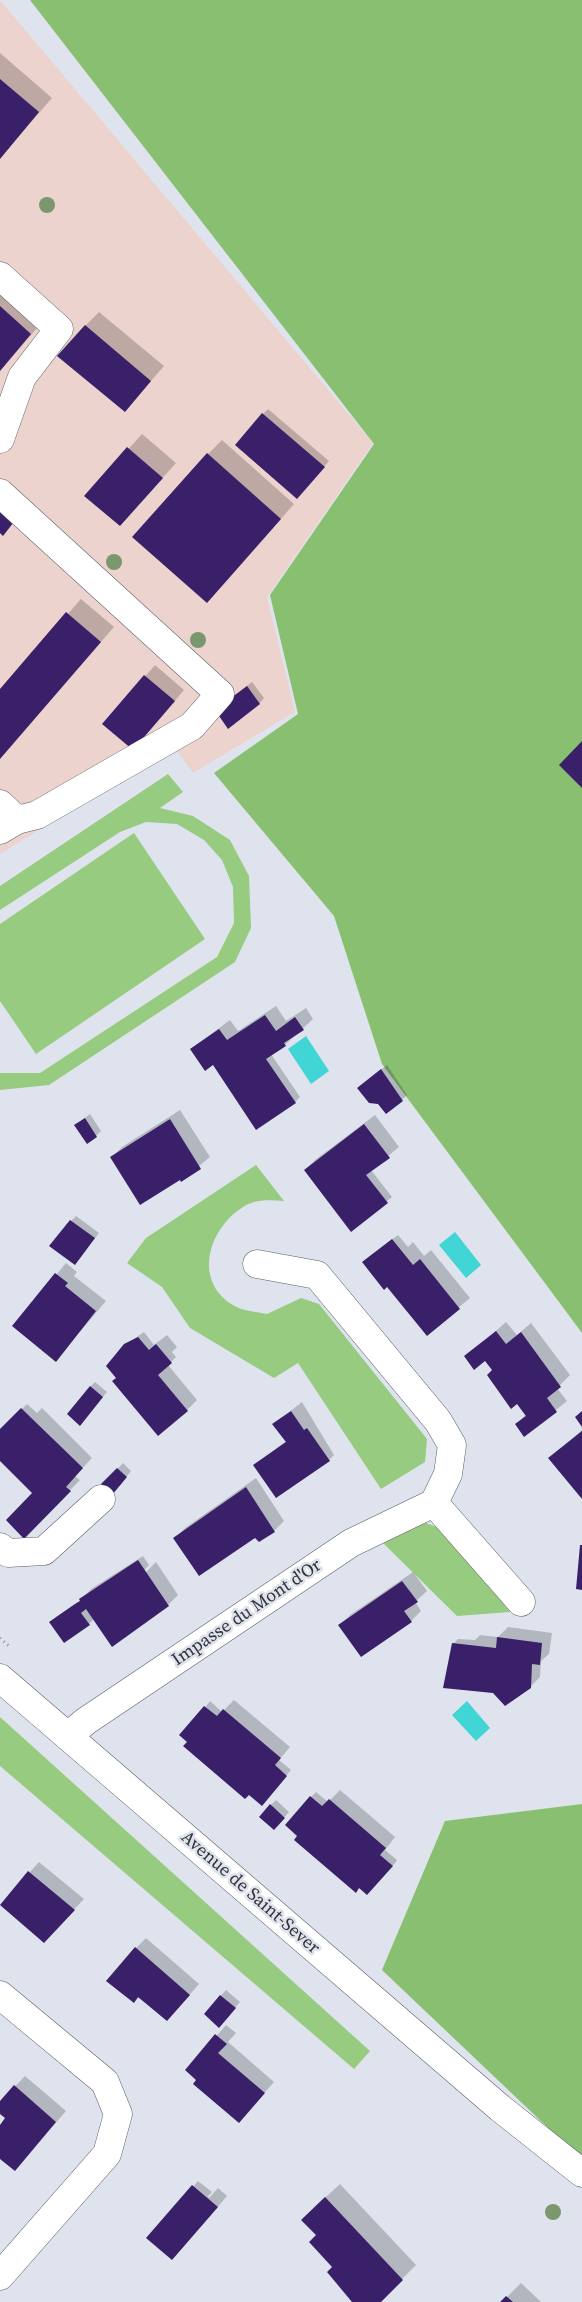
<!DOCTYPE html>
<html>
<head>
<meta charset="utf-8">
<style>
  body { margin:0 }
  canvas { display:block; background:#dfe3ed }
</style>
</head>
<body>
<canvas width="582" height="2302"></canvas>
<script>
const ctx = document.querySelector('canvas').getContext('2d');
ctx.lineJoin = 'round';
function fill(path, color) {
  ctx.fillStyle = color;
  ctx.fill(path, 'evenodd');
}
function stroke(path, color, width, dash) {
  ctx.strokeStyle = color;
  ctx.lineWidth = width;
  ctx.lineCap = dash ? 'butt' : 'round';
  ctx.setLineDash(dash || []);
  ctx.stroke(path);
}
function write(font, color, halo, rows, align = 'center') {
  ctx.font = font + ' "Source Serif 4",serif';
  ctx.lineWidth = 5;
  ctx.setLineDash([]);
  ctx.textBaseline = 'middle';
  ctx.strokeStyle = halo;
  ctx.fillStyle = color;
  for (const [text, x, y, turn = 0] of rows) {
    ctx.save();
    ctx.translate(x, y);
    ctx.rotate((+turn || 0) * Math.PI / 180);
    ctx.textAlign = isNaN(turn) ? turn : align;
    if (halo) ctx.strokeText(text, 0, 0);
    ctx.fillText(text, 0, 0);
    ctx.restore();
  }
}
const education = new Path2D(`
  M 0,0 L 373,443 L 267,597 L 295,712 L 193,773 L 174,747 L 0,854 Z`);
const green = new Path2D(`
  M 168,774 L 183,792 L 160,808 L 193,816 L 230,840 L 249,876 L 251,928 L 235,962 L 49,1085 L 0,1090 L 0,1073 L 40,1073 L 217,957 L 234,923 L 233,887 L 222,860 L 204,840 L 177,824 L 146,822 L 120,832 L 0,910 L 0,886 Z
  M 134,833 L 205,939 L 36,1054 L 0,1001 L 0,924 Z
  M 256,1165 L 284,1201 C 270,1200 255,1199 243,1207 C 208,1229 193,1281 233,1305 C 242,1311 257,1312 267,1314 L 301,1298 L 319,1304 L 427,1439 L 425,1462 L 381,1489 L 298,1363 L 274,1378 L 190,1328 L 162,1287 L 127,1263 L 146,1238 Z
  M 426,1523 L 447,1531 L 510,1612 L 457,1616 L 380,1540 Z
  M 0,1717 L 370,2051 L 354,2069 L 0,1766 Z`);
const forest = new Path2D(`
  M 30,0 L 582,0 L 582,1333 L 382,1064 L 334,916 L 214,773 L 298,714 L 270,595 L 374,444 Z
  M 582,1804 L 582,2160 L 382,1970 L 445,1821 Z`);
const water = new Path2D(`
  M 306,1036 L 329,1071 L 311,1084 L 288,1049 Z
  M 455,1232 L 481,1265 L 466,1278 L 439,1245 Z
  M 467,1701 L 490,1728 L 476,1741 L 452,1715 Z`);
const shadow = new Path2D(`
  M 0,53 L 52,98 L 0,158 Z
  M 0,280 L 44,320 L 0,371 Z
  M 99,312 L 164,366 L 125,411 L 85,326 Z
  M 268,409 L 329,461 L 302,492 L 263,414 Z
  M 142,434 L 176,463 L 120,525 L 86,496 Z
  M 222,440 L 294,504 L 221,587 L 208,454 Z
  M 81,599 L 114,627 L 0,757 L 0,691 Z
  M 155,665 L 184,690 L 143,738 L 104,724 Z
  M 252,682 L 264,698 L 259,704 L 222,705 Z
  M 276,1006 L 286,1021 L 306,1008 L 313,1019 L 285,1045 L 271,1054 L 300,1097 L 295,1102 L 214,1063 L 191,1049 L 230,1020 L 238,1031 Z
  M 387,1065 L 407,1095 L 402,1100 L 364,1083 Z
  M 180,1110 L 210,1157 L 182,1180 L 180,1178 L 112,1157 L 122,1147 Z
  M 90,1114 L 101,1131 L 96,1136 L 76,1125 Z
  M 375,1115 L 399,1147 L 371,1170 L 392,1197 L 351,1230 L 305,1170 L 315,1160 Z
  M 76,1216 L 99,1233 L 80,1258 L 71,1221 Z
  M 398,1235 L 408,1247 L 413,1242 L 424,1256 L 431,1250 L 470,1298 L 427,1334 L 369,1257 Z
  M 66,1263 L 77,1272 L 74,1276 L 106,1301 L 56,1360 L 14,1326 Z
  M 506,1322 L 517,1335 L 531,1323 L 570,1375 L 557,1388 L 567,1401 L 525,1435 L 517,1424 L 526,1414 L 494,1370 L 485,1359 L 466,1357 Z
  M 144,1332 L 154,1345 L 167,1335 L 177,1347 L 172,1352 L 176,1357 L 168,1365 L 197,1400 L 187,1410 L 117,1377 L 125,1345 Z
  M 95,1382 L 107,1392 L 80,1425 L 90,1387 Z
  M 302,1402 L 334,1455 L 329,1460 L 255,1465 L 286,1441 L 274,1424 Z
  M 27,1404 L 37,1413 L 42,1408 L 92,1458 L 75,1476 L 80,1480 L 24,1537 L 34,1493 L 0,1459 L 0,1431 Z
  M 582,1430 L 582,1497 L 550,1458 Z
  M 123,1463 L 131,1471 L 117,1488 L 103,1484 Z
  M 256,1478 L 284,1521 L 274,1531 L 255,1536 L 175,1539 L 185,1528 Z
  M 143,1556 L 149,1565 L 140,1575 L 141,1577 L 156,1562 L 178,1595 L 168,1605 L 94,1619 L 89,1624 L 56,1617 L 81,1600 L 91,1589 Z
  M 413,1572 L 427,1591 L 415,1602 L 421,1611 L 411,1621 L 361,1655 L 340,1625 L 350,1615 Z
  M 508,1627 L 552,1633 L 549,1654 L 541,1661 L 540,1677 L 530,1687 L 453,1644 L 458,1639 L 475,1640 L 480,1635 L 498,1637 Z
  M 234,1700 L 290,1747 L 279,1760 L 291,1770 L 262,1804 L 189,1742 L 200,1714 L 210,1701 L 222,1712 Z
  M 340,1790 L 395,1837 L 385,1850 L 397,1860 L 396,1862 L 367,1893 L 360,1887 L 356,1892 L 299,1835 L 305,1803 L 316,1792 L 328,1802 Z
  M 276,1800 L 289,1812 L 279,1823 L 271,1805 Z
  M 39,1862 L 84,1899 L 44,1941 L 1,1904 Z
  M 146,1938 L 199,1984 L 177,2009 L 139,1997 L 134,2002 L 136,1948 Z
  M 226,1990 L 240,2002 L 224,2021 L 205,2014 Z
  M 226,2025 L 236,2033 L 228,2042 L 274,2082 L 239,2122 L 187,2070 Z
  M 25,2076 L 66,2111 L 15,2170 L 0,2157 L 0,2127 L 7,2118 L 0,2112 L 0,2102 Z
  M 198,2181 L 212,2192 L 208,2196 L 209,2198 L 218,2188 L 227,2196 L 182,2248 L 148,2238 Z
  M 340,2184 L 416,2265 L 379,2302 L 354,2302 L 317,2235 L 316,2206 Z
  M 521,2283 L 541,2302 L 502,2302 Z`);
const building = new Path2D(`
  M 0,79 L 39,112 L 0,159 Z
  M 0,306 L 31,334 L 0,371 Z
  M 85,325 L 151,381 L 125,412 L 57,356 Z
  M 262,413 L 325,467 L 297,499 L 235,445 Z
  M 127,447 L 163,478 L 120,526 L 84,496 Z
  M 207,453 L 281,519 L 207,603 L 132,537 Z
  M 0,509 L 17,518 L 3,536 L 0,533 Z
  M 66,612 L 101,642 L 0,759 L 0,689 Z
  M 144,675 L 175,701 L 133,750 L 102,724 Z
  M 247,686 L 260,704 L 228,729 L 215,710 Z
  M 582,741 L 582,788 L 559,765 Z
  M 265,1015 L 276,1031 L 295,1017 L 304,1030 L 284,1043 L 286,1046 L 266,1059 L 296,1103 L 256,1130 L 213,1065 L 205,1071 L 190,1049 L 219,1029 L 227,1040 Z
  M 381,1069 L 403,1101 L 386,1114 L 378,1104 L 369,1103 L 357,1088 Z
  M 85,1118 L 97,1137 L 87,1144 L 74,1125 Z
  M 170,1119 L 201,1169 L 181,1182 L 180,1180 L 140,1205 L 110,1157 Z
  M 364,1124 L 390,1158 L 366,1175 L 388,1203 L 351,1232 L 304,1170 Z
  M 70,1220 L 95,1238 L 75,1265 L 49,1246 Z
  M 392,1239 L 413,1265 L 420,1259 L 460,1309 L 427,1336 L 387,1287 L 384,1290 L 362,1262 Z
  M 55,1273 L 68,1283 L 65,1286 L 96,1311 L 56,1362 L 12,1326 Z
  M 496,1331 L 506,1344 L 521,1332 L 561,1387 L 547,1398 L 557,1412 L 524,1437 L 515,1424 L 526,1416 L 517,1404 L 511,1409 L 487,1375 L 492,1370 L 485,1361 L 474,1370 L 464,1356 Z
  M 138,1337 L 149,1350 L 156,1344 L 172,1363 L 158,1375 L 188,1411 L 158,1436 L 112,1381 L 116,1378 L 106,1366 L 124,1344 Z
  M 90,1386 L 103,1397 L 80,1426 L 67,1414 Z
  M 21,1408 L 83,1468 L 66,1487 L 71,1491 L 24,1539 L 6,1520 L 32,1493 L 0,1461 L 0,1429 Z
  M 291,1411 L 304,1430 L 307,1428 L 330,1461 L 276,1498 L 253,1465 L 286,1442 L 272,1424 Z
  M 582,1411 L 582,1427 L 575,1417 Z
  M 582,1431 L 582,1499 L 548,1458 Z
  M 117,1468 L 127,1477 L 112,1495 L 101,1484 Z
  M 246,1487 L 275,1532 L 259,1542 L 255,1538 L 199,1576 L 173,1538 Z
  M 580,1545 L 582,1545 L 582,1590 L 576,1589 Z
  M 138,1560 L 169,1606 L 112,1647 L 86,1609 L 81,1613 L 90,1625 L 64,1643 L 49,1622 L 75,1604 L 80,1601 L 79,1599 Z
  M 402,1581 L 418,1602 L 404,1611 L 412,1622 L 361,1657 L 338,1625 Z
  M 497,1637 L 542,1643 L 540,1665 L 532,1664 L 531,1688 L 505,1706 L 493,1693 L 443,1688 L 452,1643 L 496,1648 Z
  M 204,1706 L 217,1716 L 223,1709 L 281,1758 L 275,1765 L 287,1776 L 262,1806 L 249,1795 L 245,1799 L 183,1746 L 187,1742 L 179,1735 Z
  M 310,1796 L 322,1806 L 329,1799 L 386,1848 L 380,1855 L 393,1866 L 367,1895 L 359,1888 L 356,1893 L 294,1840 L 297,1836 L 285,1825 Z
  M 270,1804 L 285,1818 L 274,1830 L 259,1817 Z
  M 28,1871 L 75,1910 L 44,1943 L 0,1905 Z
  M 135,1947 L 190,1995 L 167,2021 L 138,1997 L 134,2003 L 106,1981 Z
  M 220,1995 L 236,2008 L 219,2028 L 204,2014 Z
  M 215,2034 L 227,2044 L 218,2053 L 265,2093 L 239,2123 L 193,2084 L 196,2080 L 185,2070 Z
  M 14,2085 L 56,2122 L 15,2171 L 0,2159 L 0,2125 L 5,2118 L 0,2114 L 0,2101 Z
  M 192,2185 L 218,2207 L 172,2260 L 146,2238 Z
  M 325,2197 L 403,2280 L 381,2302 L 352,2302 L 327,2272 L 332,2267 L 309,2242 L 316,2235 L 301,2220 Z
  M 506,2296 L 513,2302 L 500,2302 Z`);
const path = new Path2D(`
  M 0,1638 L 11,1648`);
const minor = new Path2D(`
  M 0,276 L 59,329 L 22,377 L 0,439
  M 0,493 L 220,694 L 192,726 L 37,815 L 17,820
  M 0,804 L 17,820 L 0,830
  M 434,1503 L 521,1602
  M 0,1547 L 8,1553 L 44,1551 L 101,1499
  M 68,1736 L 86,1721 L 351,1543 L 434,1503 L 448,1474 L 452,1445 L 438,1421 L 317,1275 L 257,1264
  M 0,1995 L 105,2082 L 118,2114 L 107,2154 L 0,2276`);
const major = new Path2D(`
  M 0,1678 L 500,2108 L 582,2173`);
const trees = [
  [47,205],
  [114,562],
  [198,640],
  [553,2212]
];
const streetNames = [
  ["Impasse du Mont d'Or",247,1613,-34],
  ["Avenue de Saint-Sever",250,1893,41]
];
fill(education, '#edd3ce');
fill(green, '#97cb80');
fill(forest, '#89bf71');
fill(water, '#42d5d5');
fill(shadow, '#0003');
fill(building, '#392069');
stroke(minor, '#5b5e67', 29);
stroke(major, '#5b5e67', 29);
stroke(path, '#91949b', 3, [1, 4]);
stroke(minor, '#fff', 28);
stroke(major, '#fff', 28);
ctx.fillStyle = '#7a976d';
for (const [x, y] of trees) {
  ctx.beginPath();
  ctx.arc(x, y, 8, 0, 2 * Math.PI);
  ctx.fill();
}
write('18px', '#323437', '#dfe3ed', streetNames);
</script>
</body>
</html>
